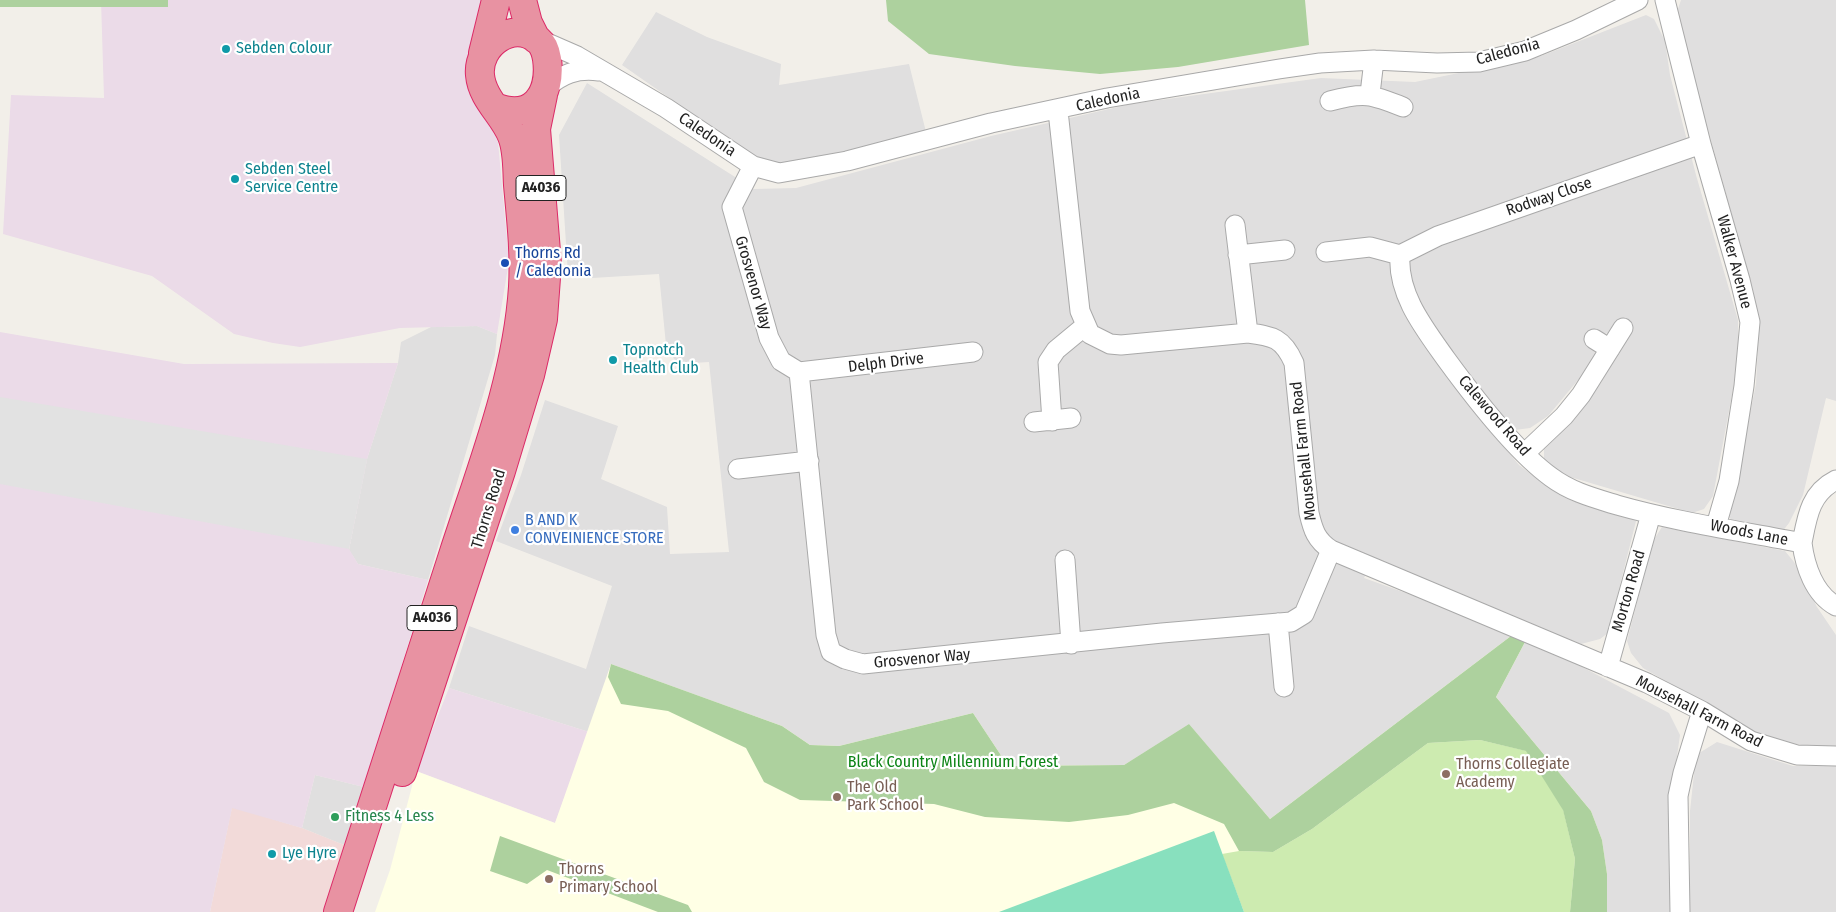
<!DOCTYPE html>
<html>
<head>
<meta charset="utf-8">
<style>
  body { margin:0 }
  canvas { display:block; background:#f2efe9 }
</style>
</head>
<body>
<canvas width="1836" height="912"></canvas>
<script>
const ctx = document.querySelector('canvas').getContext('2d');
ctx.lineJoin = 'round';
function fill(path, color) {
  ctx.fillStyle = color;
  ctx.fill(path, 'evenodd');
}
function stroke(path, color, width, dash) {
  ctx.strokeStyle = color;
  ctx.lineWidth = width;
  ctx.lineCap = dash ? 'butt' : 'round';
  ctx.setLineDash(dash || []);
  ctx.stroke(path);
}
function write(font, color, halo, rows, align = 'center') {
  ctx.font = font + ' "Fira Sans Condensed",sans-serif';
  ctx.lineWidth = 4.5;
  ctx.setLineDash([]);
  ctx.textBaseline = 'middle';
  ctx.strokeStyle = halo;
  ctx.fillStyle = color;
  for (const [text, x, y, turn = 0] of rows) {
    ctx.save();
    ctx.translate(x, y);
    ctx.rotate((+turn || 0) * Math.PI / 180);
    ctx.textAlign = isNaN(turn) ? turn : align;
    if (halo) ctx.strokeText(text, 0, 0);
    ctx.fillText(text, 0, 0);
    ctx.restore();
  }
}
const residential = new Path2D(`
  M 1681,0 L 1836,0 L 1836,401 L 1826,398 L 1803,495 L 1789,523 L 1782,532 L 1734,523 L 1729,517 L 1756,384 L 1759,325 L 1753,290 L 1691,69 L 1677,12 Z
  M 656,12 L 707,37 L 781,64 L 779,85 L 909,64 L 926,132 L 779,166 L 754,157 L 622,65 Z
  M 1646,15 L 1654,19 L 1665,41 L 1670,75 L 1696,175 L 1738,320 L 1738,363 L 1713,496 L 1704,509 L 1692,513 L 1560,474 L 1544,459 L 1544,446 L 1601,383 L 1630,329 L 1599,335 L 1589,346 L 1598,356 L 1548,416 L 1530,428 L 1515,430 L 1495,407 L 1480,418 L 1519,465 L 1541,482 L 1573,501 L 1636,521 L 1608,633 L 1600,639 L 1581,644 L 1372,561 L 1364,578 L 1520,634 L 1669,713 L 1680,735 L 1668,820 L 1673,912 L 1607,912 L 1607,874 L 1591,811 L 1496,697 L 1525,642 L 1511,636 L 1270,819 L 1189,724 L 1124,765 L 1008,766 L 973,713 L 839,746 L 810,745 L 782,726 L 611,665 L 589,732 L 449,688 L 469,626 L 586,669 L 612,586 L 496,541 L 521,475 L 545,400 L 618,426 L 601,479 L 667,507 L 670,554 L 729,552 L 709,362 L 677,364 L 666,345 L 659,274 L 592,278 L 568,275 L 559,135 L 587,83 L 754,189 L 796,188 L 991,136 L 1131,104 L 1321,78 L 1415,82 L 1541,56 Z
  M 477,326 L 497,334 L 495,355 L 428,580 L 358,564 L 349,550 L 367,459 L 398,363 L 401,342 L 431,327 Z
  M 1662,527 L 1785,551 L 1794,562 L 1817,607 L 1836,635 L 1836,747 L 1802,745 L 1767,739 L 1643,668 L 1631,653 L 1627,641 L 1653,541 Z
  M 1717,742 L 1793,766 L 1836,766 L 1836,912 L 1690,912 L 1690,811 L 1696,755 Z
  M 315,775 L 364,787 L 344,845 L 302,828 Z`);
const commercial = new Path2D(`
  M 232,807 L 302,828 L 344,845 L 323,912 L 210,912 Z`);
const industrial = new Path2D(`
  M 101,0 L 489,0 L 474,86 L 498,142 L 509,261 L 497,334 L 477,326 L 400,328 L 300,347 L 273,343 L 234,334 L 152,276 L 3,234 L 11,95 L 104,98 Z
  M 0,332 L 184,364 L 398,363 L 367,459 L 349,549 L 358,564 L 428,580 L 364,787 L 315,775 L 302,828 L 232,808 L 210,912 L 0,912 Z
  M 449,688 L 589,732 L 555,823 L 416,771 Z`);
const education = new Path2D(`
  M 1511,636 L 1525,642 L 1496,697 L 1591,811 L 1602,840 L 1607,874 L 1607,912 L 375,912 L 390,870 L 416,771 L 555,823 L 611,664 L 782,726 L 810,745 L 839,746 L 973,713 L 1008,766 L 1124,765 L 1190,726 L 1270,819 Z`);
const grass = new Path2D(`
  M 1480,740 L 1527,751 L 1563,809 L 1575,859 L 1570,912 L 1244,912 L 1222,854 L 1239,851 L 1273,852 L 1312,829 L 1428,743 Z`);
const forest = new Path2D(`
  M 0,0 L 168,0 L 168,7 L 0,7 Z
  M 886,0 L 1305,0 L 1309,45 L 1178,67 L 1100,74 L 1015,66 L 929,54 L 888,21 Z
  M 1511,636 L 1525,642 L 1496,697 L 1591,811 L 1602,840 L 1607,874 L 1607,912 L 1570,912 L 1575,859 L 1563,810 L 1526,751 L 1480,740 L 1428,743 L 1312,829 L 1273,852 L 1239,851 L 1224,824 L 1174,803 L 1128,815 L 1069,822 L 985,817 L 934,804 L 800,800 L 764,782 L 746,748 L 668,711 L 621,704 L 608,677 L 611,664 L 782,726 L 810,745 L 839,746 L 973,713 L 1008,766 L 1124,765 L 1189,724 L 1270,819 Z
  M 500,836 L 688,905 L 692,912 L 658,912 L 547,870 L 527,884 L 490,871 Z`);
const pitch = new Path2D(`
  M 1214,831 L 1244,912 L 999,912 Z`);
const parking = new Path2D(`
  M 0,397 L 367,459 L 349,549 L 0,484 Z`);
const minor = new Path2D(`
  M 1665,0 L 1701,144 L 1740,280 L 1750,322 L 1744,386 L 1729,481 L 1716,526
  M 538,39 L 577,56 L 666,108 L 753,166 L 779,173 L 847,161 L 991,123 L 1107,98 L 1279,69 L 1320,63 L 1374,60 L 1437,63 L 1479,62 L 1525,51 L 1576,30 L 1638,0
  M 545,89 C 561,74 577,68 599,71
  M 1370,94 L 1374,60
  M 1330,101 C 1364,92 1371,94 1403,107
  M 1058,111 L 1080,311 L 1090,334 L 1110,344 L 1121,345 L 1248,333 C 1273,336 1283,338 1294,363 L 1309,513 C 1313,530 1316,540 1331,550 L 1647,683 L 1702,711 L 1751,741 L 1797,755 L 1836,756
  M 753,166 L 732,207 L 769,338 L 781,361 L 799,372
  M 1235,225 L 1248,333
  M 1326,252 L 1370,247 L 1400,255
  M 1238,255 L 1285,250
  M 1400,255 C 1397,294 1424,328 1446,359 C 1473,396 1515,451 1551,477 C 1571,492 1594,498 1617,505 C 1677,522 1740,531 1802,543 C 1807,517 1810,493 1836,480
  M 1400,255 L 1438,236 L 1701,144
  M 1594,339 L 1610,349
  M 799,372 L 826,635 L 831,652 L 845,659 L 863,664 L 1162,633 L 1291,622 L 1304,614 L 1331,550
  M 799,372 L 973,352
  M 1052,421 L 1048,362 L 1056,350 L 1085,326
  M 1034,422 L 1071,418
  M 1525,453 L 1564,416 L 1581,395 L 1623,328
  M 738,469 L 809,461
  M 1802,543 C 1805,566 1814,594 1836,606
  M 1065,560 L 1071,644
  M 1278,623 L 1284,687
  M 1608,667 L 1651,514
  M 1680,912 L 1678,796 L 1683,773 L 1702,711`);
const highway = new Path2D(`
  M 522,0 L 528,23 L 536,39
  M 483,53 L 496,0
  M 402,772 L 501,471 L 530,375 L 543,319 L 547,264 L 536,129 L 543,95
  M 338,912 C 376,792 415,672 454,552 C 482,466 517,378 523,287 C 525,253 521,218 518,185 C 517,169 518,151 512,136 C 504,115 482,99 480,75 C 477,45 513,19 538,40 C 544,45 546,53 547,59 C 552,95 532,122 495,107`);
const markers = [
  [226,49,5,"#0f9aa8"],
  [235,179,5,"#0f9aa8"],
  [505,263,5,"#1a4fb4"],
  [613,360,5,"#0f9aa8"],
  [515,530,5,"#3f7fe0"],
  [1446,774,5,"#8d6e63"],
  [837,797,5,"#8d6e63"],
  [335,817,5,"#2e9e5b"],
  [272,854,5,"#0f9aa8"],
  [549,879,5,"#8d6e63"]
];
const shields = [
  [541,188,50],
  [432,618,50]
];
const shieldNames = [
  ["A4036",541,188],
  ["A4036",432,618]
];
const cultureNames = [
  ["Sebden Colour",236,49],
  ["Sebden Steel",245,170],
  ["Service Centre",245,188],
  ["Topnotch",623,351],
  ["Health Club",623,369],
  ["Lye Hyre",282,854]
];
const streetNames = [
  ["Caledonia",1508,52,-15],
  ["Caledonia",1108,100,-12],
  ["Caledonia",707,135,34],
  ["Rodway Close",1549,197,-19],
  ["Walker Avenue",1734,262,75],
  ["Grosvenor Way",753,283,74],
  ["Delph Drive",886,363,-7],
  ["Calewood Road",1494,416,49],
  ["Mousehall Farm Road",1304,451,-96],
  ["Thorns Road",489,509,-73],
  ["Woods Lane",1749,533,11],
  ["Morton Road",1629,591,-74],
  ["Grosvenor Way",922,659,-5],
  ["Mousehall Farm Road",1699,712,27]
];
const transitNames = [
  ["Thorns Rd",515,254],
  ["/ Caledonia",515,272]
];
const shopNames = [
  ["B AND K",525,521],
  ["CONVEINIENCE STORE",525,539]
];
const parkNames = [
  ["Black Country Millennium Forest",953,763]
];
const educationNames = [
  ["Thorns Collegiate",1456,765],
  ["Academy",1456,783],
  ["The Old",847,788],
  ["Park School",847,806],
  ["Thorns",559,870],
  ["Primary School",559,888]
];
const leisureNames = [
  ["Fitness 4 Less",345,817]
];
fill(residential, '#e0dfdf');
fill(commercial, '#f2dad9');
fill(industrial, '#ebdbe8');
fill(education, '#ffffe5');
fill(grass, '#cdebb0');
fill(forest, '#add19e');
fill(pitch, '#88e0be');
fill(parking, '#e2e2e2');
stroke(minor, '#a9a9a9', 21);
stroke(highway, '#dc2a67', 30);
stroke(minor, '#fff', 19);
stroke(highway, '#e892a2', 28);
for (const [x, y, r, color] of markers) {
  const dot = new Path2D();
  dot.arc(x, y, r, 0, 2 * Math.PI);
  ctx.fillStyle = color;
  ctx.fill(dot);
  stroke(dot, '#fff', 2);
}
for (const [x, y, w] of shields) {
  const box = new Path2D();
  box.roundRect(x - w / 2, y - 12.5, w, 25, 4);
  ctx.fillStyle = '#fff';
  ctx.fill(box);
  stroke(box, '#222', 1);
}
write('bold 15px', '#222', null, shieldNames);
write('16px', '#0d838f', '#fff', cultureNames, 'left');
write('16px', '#222', '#fff', streetNames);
write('16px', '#164399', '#fff', transitNames, 'left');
write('16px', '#366cbe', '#fff', shopNames, 'left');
write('16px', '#0c8416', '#fff', parkNames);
write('16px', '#785e54', '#fff', educationNames, 'left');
write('16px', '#27864d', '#fff', leisureNames, 'left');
</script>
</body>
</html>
